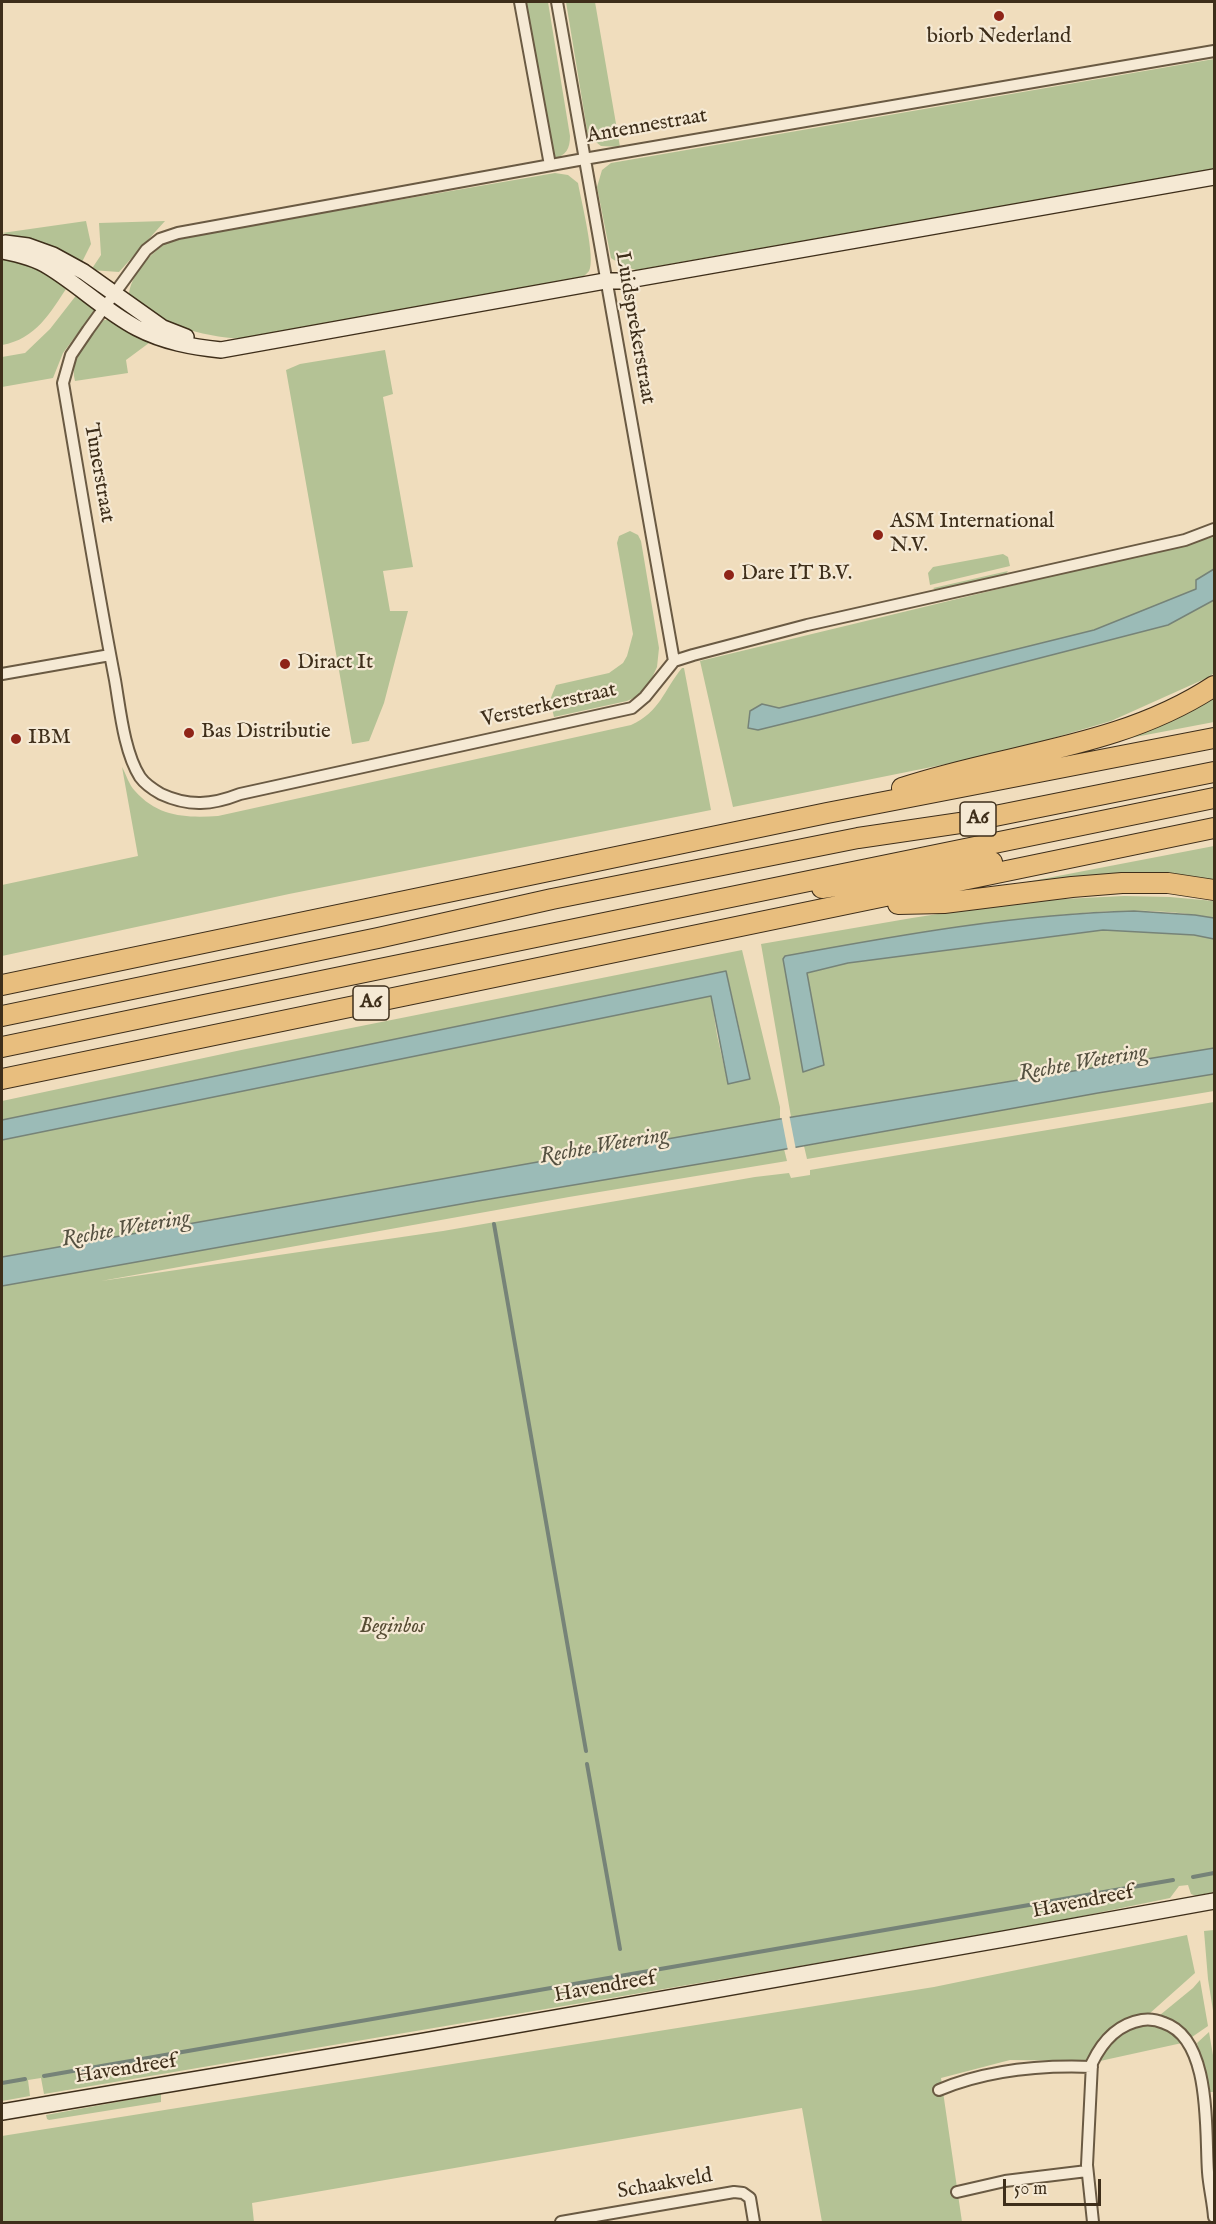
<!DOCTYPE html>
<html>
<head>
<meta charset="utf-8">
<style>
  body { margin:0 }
  #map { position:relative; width:1216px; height:2224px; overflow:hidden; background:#f0ddbd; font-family:"IM FELL English",serif }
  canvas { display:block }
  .frame { position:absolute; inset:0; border:3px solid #3e2e1a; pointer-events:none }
  .scale { position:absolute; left:1003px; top:2179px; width:98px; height:27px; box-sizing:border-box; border:3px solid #3e2e1a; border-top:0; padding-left:8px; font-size:18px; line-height:21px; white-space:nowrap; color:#3e2e1a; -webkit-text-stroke:4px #f5e9d4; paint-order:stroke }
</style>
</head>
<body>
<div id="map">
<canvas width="1216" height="2224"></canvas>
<div class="frame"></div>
<div class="scale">50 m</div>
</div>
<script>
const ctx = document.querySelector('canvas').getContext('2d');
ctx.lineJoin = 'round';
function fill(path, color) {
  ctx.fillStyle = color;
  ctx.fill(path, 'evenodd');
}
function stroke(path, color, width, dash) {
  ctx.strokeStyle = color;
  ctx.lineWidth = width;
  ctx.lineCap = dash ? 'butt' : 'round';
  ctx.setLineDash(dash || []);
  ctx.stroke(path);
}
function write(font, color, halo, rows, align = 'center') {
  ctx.font = font + ' "IM FELL English",serif';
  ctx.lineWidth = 4.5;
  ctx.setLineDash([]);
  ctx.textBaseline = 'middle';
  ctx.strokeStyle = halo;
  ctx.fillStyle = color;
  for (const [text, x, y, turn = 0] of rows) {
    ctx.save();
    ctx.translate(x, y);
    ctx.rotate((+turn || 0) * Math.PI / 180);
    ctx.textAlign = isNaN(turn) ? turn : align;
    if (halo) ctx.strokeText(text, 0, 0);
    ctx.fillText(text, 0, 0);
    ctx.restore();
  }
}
const green = new Path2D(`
  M 523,2 L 548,2 L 570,136 C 570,149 566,155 554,159 Z
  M 566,2 L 595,2 L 620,147 L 601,146 L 588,136 Z
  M 1214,59 L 1214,169 L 636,270 L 625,267 L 611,258 L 597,187 L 602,170 L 611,163 Z
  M 555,173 L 568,175 L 578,183 C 581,200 596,259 589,271 C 584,278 576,279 569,282 L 241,339 C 203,336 152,325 129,293 C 133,270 154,250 173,239 Z
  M 86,221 L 91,244 L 81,264 C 54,248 33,239 2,233 Z
  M 165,221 L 119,272 L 91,270 L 101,255 L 99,223 Z
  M 2,256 L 49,272 L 68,286 C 50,313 36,339 2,345 Z
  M 78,293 L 95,304 L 95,310 L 63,353 L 53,378 L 2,387 L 2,357 L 25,353 L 50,329 Z
  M 104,320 L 113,320 L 149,343 L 126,360 L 128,373 L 75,381 C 69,357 91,337 104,320 Z
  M 385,350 L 393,394 L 383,397 L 413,567 L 383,571 L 390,611 L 408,611 L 384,703 L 369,741 L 352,744 L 286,370 L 300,364 Z
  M 630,531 L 638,535 L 641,541 L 659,648 L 657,667 L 651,680 L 640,695 L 627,701 L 554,717 L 550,700 L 556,685 L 609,673 L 623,663 L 627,656 L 633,634 L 617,543 L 619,536 Z
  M 1214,537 L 1214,569 L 1196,580 L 1197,589 L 1095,630 L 779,708 L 762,704 L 758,730 L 1168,625 L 1214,600 L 1214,673 L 1209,677 L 1111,721 L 1006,752 L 733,807 L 700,661 Z
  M 1003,554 L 1008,557 L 1010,566 L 930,585 L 928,573 L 933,567 Z
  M 1008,571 L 1005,575 L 938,591 L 933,588 Z
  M 682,668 L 684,668 L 711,810 L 289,894 L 2,956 L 2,885 L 138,856 L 122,767 C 126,774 129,785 135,791 C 158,817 186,818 218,816 L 631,725 C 660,712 664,690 682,668 Z
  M 1214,698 L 1214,722 L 1093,745 L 1211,700 Z
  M 1214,846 L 1214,886 L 985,890 Z
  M 1124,896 L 1170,897 L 1214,901 L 1214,918 C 1142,904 1069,913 997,923 C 926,932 856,943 785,956 L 803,1071 L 824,1065 L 806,973 L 848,963 L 1103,930 L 1194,935 L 1214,939 L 1214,1048 L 791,1117 L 761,944 L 912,918 L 1022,901 Z
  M 742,950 L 780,1107 L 780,1119 L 2,1257 L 2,1140 L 711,995 L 717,1035 L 728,1084 L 742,1040 L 726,971 L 2,1120 L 2,1101 L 246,1049 Z
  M 1214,1074 L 1214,1091 L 807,1159 L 804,1146 L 1098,1093 Z
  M 1214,1102 L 1214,1892 L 1196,1896 L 1191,1894 L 1188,1885 L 1179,1886 L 1170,1898 L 1024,1928 L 44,2094 L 41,2078 L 28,2080 L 30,2096 L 2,2101 L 2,1286 L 478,1201 L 784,1149 L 787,1161 L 569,1197 L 101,1281 L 443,1231 L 755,1177 L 789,1173 L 791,1178 L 810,1175 L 810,1170 Z
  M 1214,1930 L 1214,2017 L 1208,1979 L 1204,1931 Z
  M 1187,1935 L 1195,1973 L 1149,2014 L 1127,2020 L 1111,2028 L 1088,2061 L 1010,2060 L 941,2078 L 962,2222 L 822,2222 L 802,2108 L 252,2203 L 254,2222 L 2,2222 L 2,2136 L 934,1987 Z
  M 1200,1980 L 1208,2026 L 1192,2037 L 1184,2028 L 1160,2015 L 1193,1988 Z
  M 1149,2025 C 1163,2027 1173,2031 1182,2043 L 1100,2061 C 1106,2038 1128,2028 1149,2025 Z
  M 1209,2032 L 1214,2061 L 1214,2092 L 1209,2092 L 1197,2043 Z
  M 161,2094 L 161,2102 L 49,2120 L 47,2119 L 46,2115 Z`);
const water = new Path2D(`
  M 1214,569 L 1214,600 L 1168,625 L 815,716 L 758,730 L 748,728 L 750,711 L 762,704 L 779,708 L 1094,630 L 1196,589 L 1196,580 Z
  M 1134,911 L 1195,915 L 1214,918 L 1214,939 L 1194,935 L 1103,930 L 848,963 L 807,973 L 824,1065 L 803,1072 L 783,959 L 785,956 C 900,935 1017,914 1134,911 Z
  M 726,971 L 750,1079 L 728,1084 L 711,996 L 2,1140 L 2,1120 Z
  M 1214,1048 L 1214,1074 L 1098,1093 L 747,1156 L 478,1201 L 2,1286 L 2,1257 L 780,1119 Z`);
const pier = new Path2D(`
  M 789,1114 L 796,1150 L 788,1151 L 781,1115 Z`);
const stream = new Path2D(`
  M 494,1224 L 586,1751
  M 587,1764 L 620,1949
  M 1193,1877 L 1214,1873
  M 44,2076 L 1173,1880
  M 2,2083 L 25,2079`);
const street = new Path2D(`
  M 520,2 L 550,165
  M 557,2 L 674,661
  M 1214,51 L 584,159 L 178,233 L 160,239 L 146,250 L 88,330 L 71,355 L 63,383 C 80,482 96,582 115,680 C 120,709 124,752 140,777 C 145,784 154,790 161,794 C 189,807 212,805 240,794 L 632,708 L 645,697 L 674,661 L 693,655 L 807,625 L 1185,540 L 1214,529
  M 2,674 L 110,655
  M 939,2090 C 987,2070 1040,2065 1092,2067
  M 957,2192 L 1005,2181 L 1087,2171
  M 561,2222 L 734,2192 L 743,2193 L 750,2198 L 754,2222
  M 1093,2222 L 1087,2165 L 1092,2063 C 1102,2042 1118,2024 1142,2020 C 1149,2019 1157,2020 1164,2023 C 1212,2039 1205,2131 1208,2172 C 1209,2187 1213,2202 1214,2217`);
const secondary = new Path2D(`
  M 5,243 L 28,246 L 53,255 L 84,272 L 163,328 L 186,337
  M 2,251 C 18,254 35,258 49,267 C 80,286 105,311 137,328 C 164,342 192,347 221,350 L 605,281 L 623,281 L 1214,177
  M 2,2112 L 419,2042 L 1004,1939 L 1214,1901`);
const highway = new Path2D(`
  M 902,788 C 1007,753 1120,748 1214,686
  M 822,888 L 992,862
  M 898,904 L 944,903 L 1072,887 L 1122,883 L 1168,883 L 1214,890
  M 2,985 L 827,813 L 1214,738
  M 2,1016 L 378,938 L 552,899 L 858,838 L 960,823 L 1214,772
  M 2,1047 C 406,963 810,878 1214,798
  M 2,1079 L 1214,828`);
const markers = [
  [999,16,6,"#8f2418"],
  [878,535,6,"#8f2418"],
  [729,575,6,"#8f2418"],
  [285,664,6,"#8f2418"],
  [189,733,6,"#8f2418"],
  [16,739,6,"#8f2418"]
];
const shields = [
  [978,819,36],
  [371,1003,36]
];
const shieldNames = [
  ["A6",978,819],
  ["A6",371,1003]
];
const poiNames = [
  ["biorb Nederland",999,38,"center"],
  ["ASM International",890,523],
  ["N.V.",890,547],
  ["Dare IT B.V.",741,575],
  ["Diract It",297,664],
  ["Bas Distributie",201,733],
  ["IBM",28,739]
];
const streetNames = [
  ["Antennestraat",647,127,-10],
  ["Luidsprekerstraat",634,328,80],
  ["Tunerstraat",98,473,80],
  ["Versterkerstraat",549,706,-13],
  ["Havendreef",1083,1903,-11],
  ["Havendreef",605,1988,-10],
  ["Havendreef",126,2070,-9],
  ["Schaakveld",665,2185,-10]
];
const parkNames = [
  ["Beginbos",392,1628]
];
const waterNames = [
  ["Rechte Wetering",1083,1064,-10],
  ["Rechte Wetering",604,1147,-10],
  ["Rechte Wetering",126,1230,-10]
];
fill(green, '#b4c295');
fill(water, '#9bbbb7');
stroke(water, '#768378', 1.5);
fill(pier, '#f0ddbd');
stroke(stream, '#768378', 4);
stroke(street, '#6a5a43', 14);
stroke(secondary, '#3e2e1a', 18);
stroke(highway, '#3e2e1a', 22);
stroke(street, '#f5e9d4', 10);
stroke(secondary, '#f5e9d4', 15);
stroke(highway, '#e8be7e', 20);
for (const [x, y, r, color] of markers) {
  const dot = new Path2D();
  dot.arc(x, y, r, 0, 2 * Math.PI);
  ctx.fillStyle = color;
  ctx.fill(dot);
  stroke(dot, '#f5e9d4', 2);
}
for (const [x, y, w] of shields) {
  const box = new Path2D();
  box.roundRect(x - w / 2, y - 17, w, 34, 4.5);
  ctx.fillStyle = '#f5e9d4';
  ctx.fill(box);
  stroke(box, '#3e2e1a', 1.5);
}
write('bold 20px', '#3e2e1a', null, shieldNames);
write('21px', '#3e2e1a', '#f5e9d4', poiNames, 'left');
write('21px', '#3e2e1a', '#f5e9d4', streetNames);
write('italic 21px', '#564c33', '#f5e9d4', parkNames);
write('italic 22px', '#555141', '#f5e9d4', waterNames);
</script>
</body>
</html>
